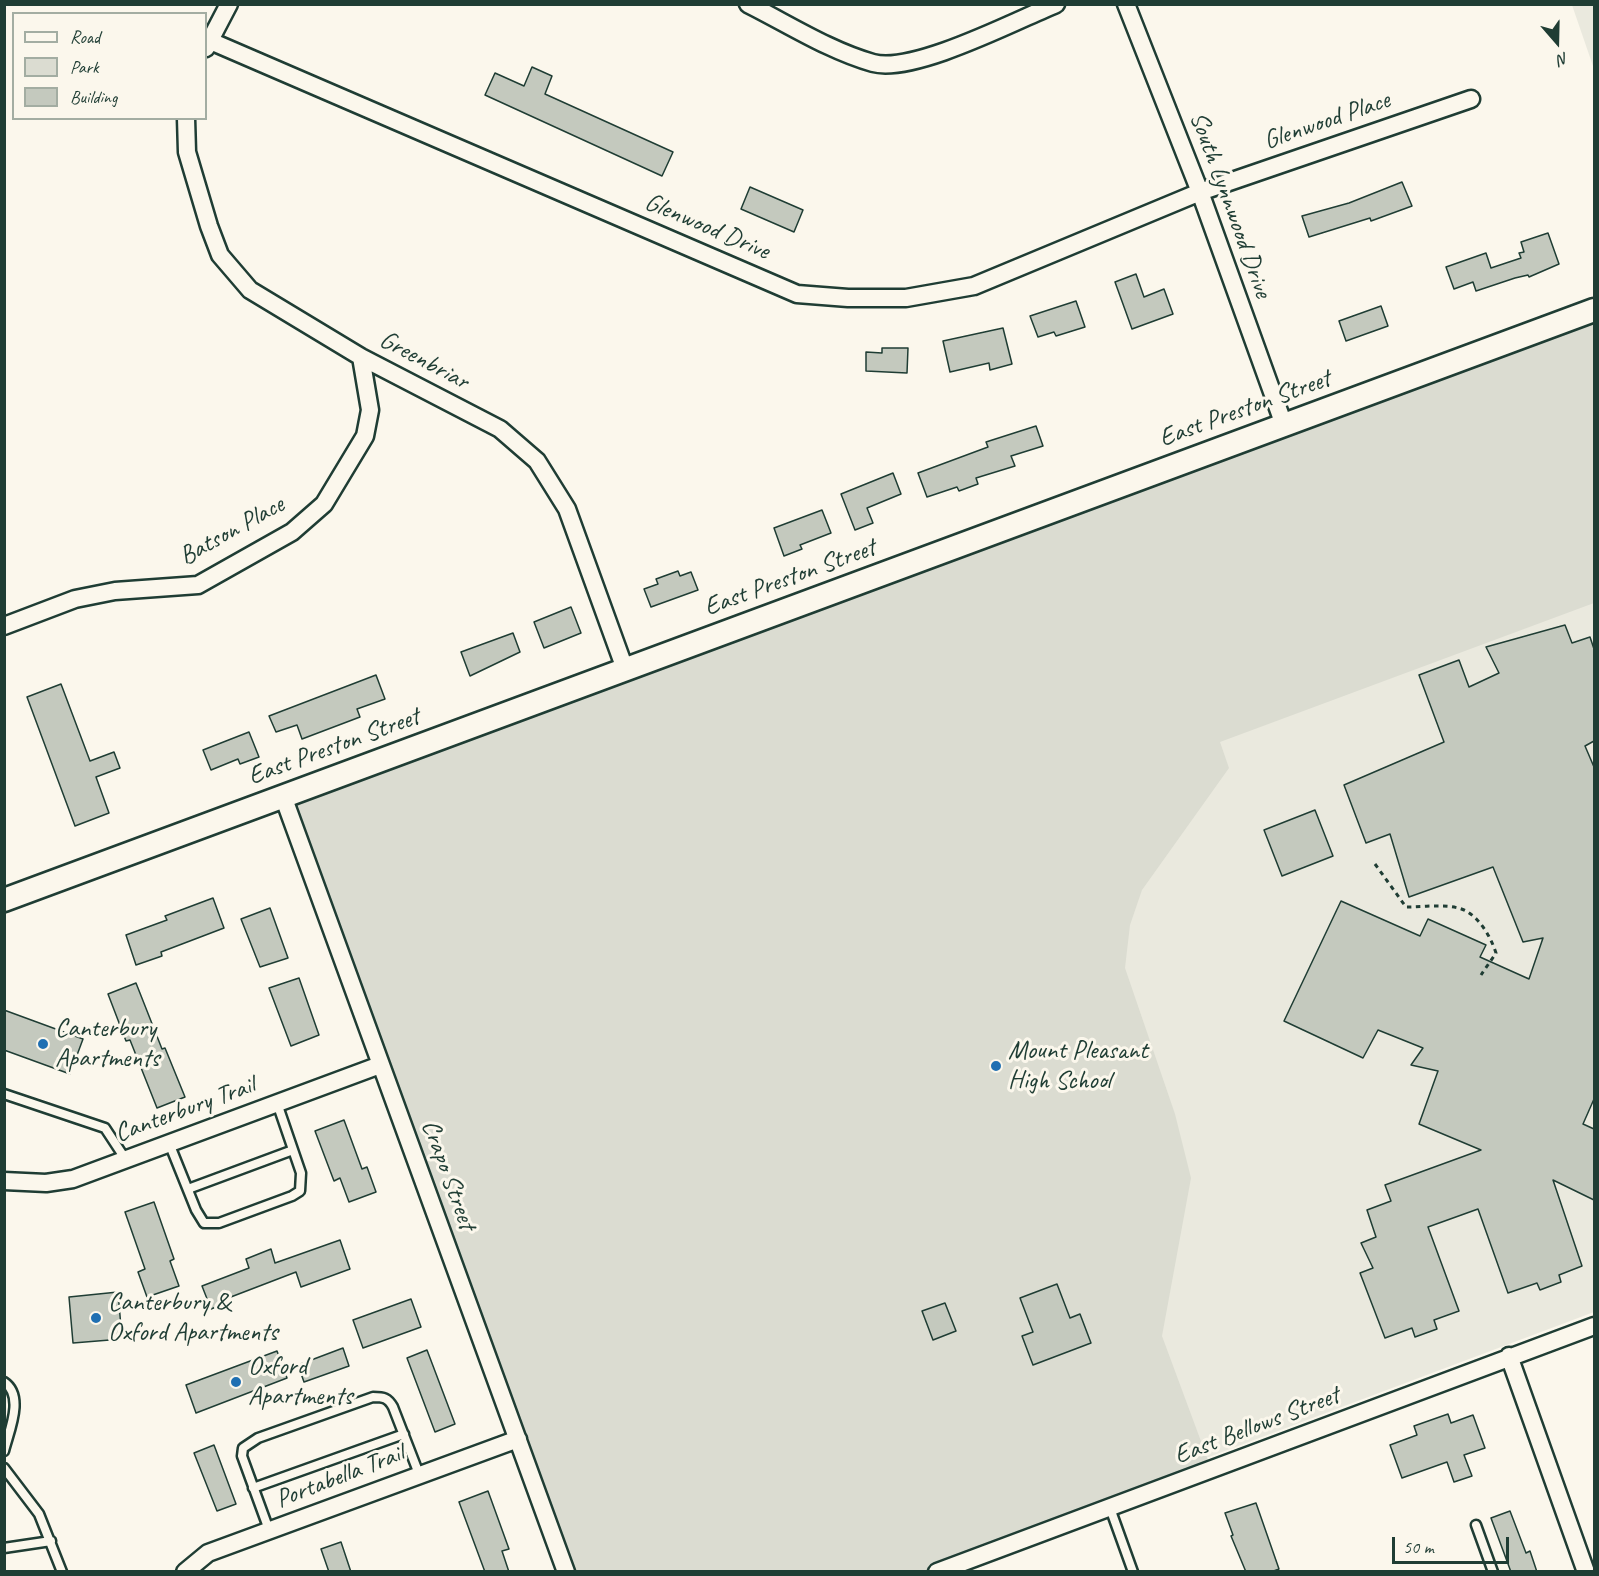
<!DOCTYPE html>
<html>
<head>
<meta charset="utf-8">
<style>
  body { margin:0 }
  #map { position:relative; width:1599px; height:1576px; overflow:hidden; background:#fbf7ec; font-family:Caveat,sans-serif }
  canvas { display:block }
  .frame { position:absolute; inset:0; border:6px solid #1f3d34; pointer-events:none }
  .legend { position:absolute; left:12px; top:12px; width:195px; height:108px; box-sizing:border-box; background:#fbf7ec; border:2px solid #a3ada2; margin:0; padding:8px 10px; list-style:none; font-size:18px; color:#1f3d34 }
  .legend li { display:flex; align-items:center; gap:12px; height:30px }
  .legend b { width:30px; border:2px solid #a3ada2 }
  .north { position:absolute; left:1527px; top:12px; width:60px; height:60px; -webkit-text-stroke:4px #fbf7ec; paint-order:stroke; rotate:160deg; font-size:16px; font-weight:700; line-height:24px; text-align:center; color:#1f3d34 }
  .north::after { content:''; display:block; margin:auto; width:21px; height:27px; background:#1f3d34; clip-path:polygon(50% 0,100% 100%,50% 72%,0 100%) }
  .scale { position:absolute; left:1392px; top:1537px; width:117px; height:27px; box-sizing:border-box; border:3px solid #1f3d34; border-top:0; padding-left:8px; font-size:18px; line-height:21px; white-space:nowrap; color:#1f3d34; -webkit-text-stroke:4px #fbf7ec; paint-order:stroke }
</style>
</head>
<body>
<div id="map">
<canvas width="1599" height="1576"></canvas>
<div class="frame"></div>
<ul class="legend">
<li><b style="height:8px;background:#fbf7ec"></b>Road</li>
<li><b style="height:16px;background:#dbdcd1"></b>Park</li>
<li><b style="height:16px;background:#c4c9be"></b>Building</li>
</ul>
<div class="north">N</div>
<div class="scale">50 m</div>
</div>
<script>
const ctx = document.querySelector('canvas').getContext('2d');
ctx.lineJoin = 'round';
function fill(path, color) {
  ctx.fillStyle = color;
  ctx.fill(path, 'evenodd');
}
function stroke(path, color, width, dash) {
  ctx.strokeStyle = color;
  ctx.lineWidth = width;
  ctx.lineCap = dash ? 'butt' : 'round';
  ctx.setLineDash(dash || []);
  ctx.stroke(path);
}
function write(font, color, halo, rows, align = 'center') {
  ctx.font = font + ' Caveat,sans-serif';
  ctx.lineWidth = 6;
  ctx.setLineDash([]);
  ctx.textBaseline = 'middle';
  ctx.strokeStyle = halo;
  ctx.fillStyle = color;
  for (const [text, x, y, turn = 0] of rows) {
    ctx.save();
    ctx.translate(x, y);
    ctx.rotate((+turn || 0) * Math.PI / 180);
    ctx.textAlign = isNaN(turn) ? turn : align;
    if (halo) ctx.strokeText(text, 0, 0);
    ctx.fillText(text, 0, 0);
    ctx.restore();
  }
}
const built = new Path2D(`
  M 1572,5 L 1594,5 L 1594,69 Z
  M 1594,338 L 1594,1312 L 906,1571 L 306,820 Z`);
const green = new Path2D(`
  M 1594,310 L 1594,603 L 1220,742 L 1229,768 L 1142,890 L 1130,925 L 1125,968 L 1175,1114 L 1191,1178 L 1162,1336 L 1212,1471 L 942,1571 L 566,1571 L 283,796 Z`);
const building = new Path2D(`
  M 532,67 L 552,76 L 545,94 L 673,152 L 662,176 L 485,95 L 495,73 L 524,86 Z
  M 1402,182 L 1412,206 L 1371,221 L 1370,218 L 1309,237 L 1302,216 L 1349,203 Z
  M 750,187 L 803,210 L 794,232 L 741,209 Z
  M 1548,233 L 1559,264 L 1529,277 L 1528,275 L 1515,278 L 1476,291 L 1473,282 L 1454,289 L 1446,267 L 1486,253 L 1491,268 L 1521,258 L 1519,253 L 1524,252 L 1521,242 Z
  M 1136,274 L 1144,297 L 1164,289 L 1173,314 L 1132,329 L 1115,282 Z
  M 1076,301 L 1085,327 L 1056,336 L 1054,332 L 1038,337 L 1030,316 Z
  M 1381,306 L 1388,326 L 1346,341 L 1339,321 Z
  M 1003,328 L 1012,364 L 990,370 L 989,363 L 950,372 L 943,341 Z
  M 882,348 L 908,348 L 907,373 L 866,371 L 866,352 L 882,353 Z
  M 1036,426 L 1043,446 L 1011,456 L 1015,466 L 976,478 L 978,484 L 959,491 L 957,487 L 927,497 L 918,473 L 988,447 L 986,442 Z
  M 893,473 L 901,494 L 867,508 L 873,523 L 855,530 L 841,494 Z
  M 822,510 L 831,533 L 800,545 L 802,549 L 784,556 L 774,528 Z
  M 678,571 L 680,576 L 691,572 L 698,590 L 651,607 L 644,589 L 658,584 L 656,579 Z
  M 571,607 L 581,633 L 544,648 L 534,622 Z
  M 1565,625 L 1572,643 L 1590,637 L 1594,649 L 1594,741 L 1585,746 L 1594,767 L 1594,1099 L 1583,1124 L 1594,1129 L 1594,1200 L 1553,1180 L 1582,1266 L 1559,1275 L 1561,1282 L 1540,1290 L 1537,1283 L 1508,1293 L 1478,1209 L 1428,1227 L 1459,1311 L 1434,1320 L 1437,1329 L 1415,1337 L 1412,1328 L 1385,1338 L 1360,1273 L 1373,1268 L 1361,1243 L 1376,1237 L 1367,1210 L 1391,1201 L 1385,1185 L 1481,1150 L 1419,1124 L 1438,1071 L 1411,1065 L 1423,1048 L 1378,1030 L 1363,1058 L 1284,1021 L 1341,901 L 1420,936 L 1428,919 L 1486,945 L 1480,957 L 1529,979 L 1543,938 L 1523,942 L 1493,867 L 1409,897 L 1390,834 L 1366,843 L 1344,785 L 1444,742 L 1419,675 L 1459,660 L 1469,687 L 1499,673 L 1486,647 Z
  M 513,633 L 520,652 L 470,676 L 461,652 Z
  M 376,675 L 385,699 L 357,709 L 360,717 L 302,739 L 297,725 L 276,732 L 269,716 Z
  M 61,684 L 90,761 L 114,752 L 120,768 L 96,777 L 109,813 L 75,826 L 27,697 Z
  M 249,732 L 259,757 L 240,764 L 238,759 L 211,770 L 203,750 Z
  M 1315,810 L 1333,856 L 1282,876 L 1264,830 Z
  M 213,898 L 224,928 L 161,952 L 162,956 L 136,965 L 126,935 L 167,920 L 165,916 Z
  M 270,908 L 288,958 L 260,967 L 241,919 Z
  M 299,978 L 319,1035 L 291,1046 L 269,988 Z
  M 136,983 L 162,1049 L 165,1048 L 185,1097 L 157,1108 L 130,1040 L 126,1041 L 108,994 Z
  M 4,1010 L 83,1039 L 70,1074 L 4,1050 Z
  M 344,1120 L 362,1169 L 367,1167 L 376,1192 L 349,1202 L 340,1178 L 334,1181 L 315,1131 Z
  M 154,1202 L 174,1259 L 170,1261 L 179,1286 L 147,1297 L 138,1272 L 145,1269 L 125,1212 Z
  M 340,1240 L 350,1269 L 301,1287 L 296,1272 L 223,1300 L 224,1304 L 211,1309 L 202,1286 L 249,1268 L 246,1259 L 271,1249 L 275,1263 Z
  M 1057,1284 L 1070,1318 L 1080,1314 L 1091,1343 L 1033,1365 L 1022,1336 L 1033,1332 L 1020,1298 Z
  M 118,1292 L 122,1339 L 73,1343 L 69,1297 Z
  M 411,1299 L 421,1327 L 363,1348 L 353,1320 Z
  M 945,1303 L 956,1331 L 933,1340 L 922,1311 Z
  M 343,1348 L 349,1366 L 304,1382 L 298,1365 Z
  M 427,1350 L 455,1424 L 435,1432 L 407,1358 Z
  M 277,1351 L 287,1378 L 196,1413 L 186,1385 Z
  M 1448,1414 L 1451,1423 L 1473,1415 L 1485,1448 L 1464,1455 L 1472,1476 L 1454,1482 L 1447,1462 L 1402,1478 L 1390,1445 L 1417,1435 L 1414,1426 Z
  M 214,1445 L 236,1504 L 217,1511 L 194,1453 Z
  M 488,1491 L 509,1549 L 502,1551 L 509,1572 L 485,1572 L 459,1502 Z
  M 1256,1503 L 1279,1569 L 1271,1572 L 1246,1572 L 1231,1536 L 1233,1535 L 1225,1513 Z
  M 1510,1511 L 1526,1553 L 1530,1551 L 1537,1572 L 1511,1572 L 1491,1518 Z
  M 341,1542 L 351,1572 L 329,1572 L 321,1549 Z`);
const path = new Path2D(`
  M 1375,864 L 1406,907 C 1423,907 1442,904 1458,908 C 1477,912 1491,937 1496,953 L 1481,975`);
const lane = new Path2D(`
  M 4,1094 L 105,1128 L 126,1160
  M 169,1143 L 196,1210 L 204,1223 L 219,1223 L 292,1196 L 300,1191 L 301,1173 L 277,1103
  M 188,1189 L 293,1150
  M 4,1382 C 25,1396 9,1431 4,1451
  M 4,1468 L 39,1514 L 62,1572
  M 253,1488 L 404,1434
  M 1110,1508 L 1133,1572
  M 1476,1525 L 1493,1572
  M 269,1530 L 242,1456 L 243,1448 L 258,1438 L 373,1397 C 384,1397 388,1398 393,1407 L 419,1474
  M 4,1548 L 51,1541`);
const street = new Path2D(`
  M 748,4 C 788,24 830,51 873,63 C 913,74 1015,21 1056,4
  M 1126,4 L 1200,192 L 1284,425
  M 208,40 L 797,294 L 848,298 L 906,298 L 974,286 L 1200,192 L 1471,99
  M 206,48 L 229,4
  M 186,118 L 187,152 L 209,226 L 220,255 L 250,290 L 361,357 L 500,429 L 537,461 L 567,509 L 625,669
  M 4,626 L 75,599 L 115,591 L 198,585 L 292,532 L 324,504 L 365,436 L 370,410 L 361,357
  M 283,796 L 566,1572
  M 4,1181 L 46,1183 L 73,1179 L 380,1065
  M 1509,1356 L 1586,1572
  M 185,1572 L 208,1553 L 518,1439
  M 937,1572 L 1594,1326`);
const secondary = new Path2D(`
  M 4,900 L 1594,310`);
const markers = [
  [43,1044,6,"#1f6fb2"],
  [996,1066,6,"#1f6fb2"],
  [96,1318,6,"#1f6fb2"],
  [236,1382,6,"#1f6fb2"]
];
const streetNames = [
  ["Glenwood Place",1327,121,-19],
  ["South Lynnwood Drive",1230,205,70],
  ["Glenwood Drive",707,227,23],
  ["Greenbriar",424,361,28],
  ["East Preston Street",1245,409,-20],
  ["Batson Place",232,531,-29],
  ["East Preston Street",790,578,-20],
  ["East Preston Street",334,747,-20],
  ["Canterbury Trail",185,1110,-20],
  ["Crapo Street",448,1175,70],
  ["East Bellows Street",1257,1426,-21],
  ["Portabella Trail",340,1477,-21]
];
const poiNames = [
  ["Canterbury",55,1029],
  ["Apartments",55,1059],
  ["Mount Pleasant",1008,1051],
  ["High School",1008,1081],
  ["Canterbury &",108,1303],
  ["Oxford Apartments",108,1333],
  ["Oxford",248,1367],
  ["Apartments",248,1397]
];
fill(built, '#eae9de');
fill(green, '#dbdcd1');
fill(building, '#c4c9be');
stroke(building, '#1f3d34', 1.5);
stroke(lane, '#1f3d34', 13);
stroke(street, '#1f3d34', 21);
stroke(secondary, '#1f3d34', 27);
stroke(path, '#1f3d34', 3, [4.5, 4.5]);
stroke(lane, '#fbf7ec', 8);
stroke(street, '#fbf7ec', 16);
stroke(secondary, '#fbf7ec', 22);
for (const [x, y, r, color] of markers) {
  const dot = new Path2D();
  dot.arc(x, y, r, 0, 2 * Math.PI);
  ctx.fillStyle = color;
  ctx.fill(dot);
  stroke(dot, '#fbf7ec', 2);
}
write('26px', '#1f3d34', '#fbf7ec', streetNames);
write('26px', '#1f3d34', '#fbf7ec', poiNames, 'left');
</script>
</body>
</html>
